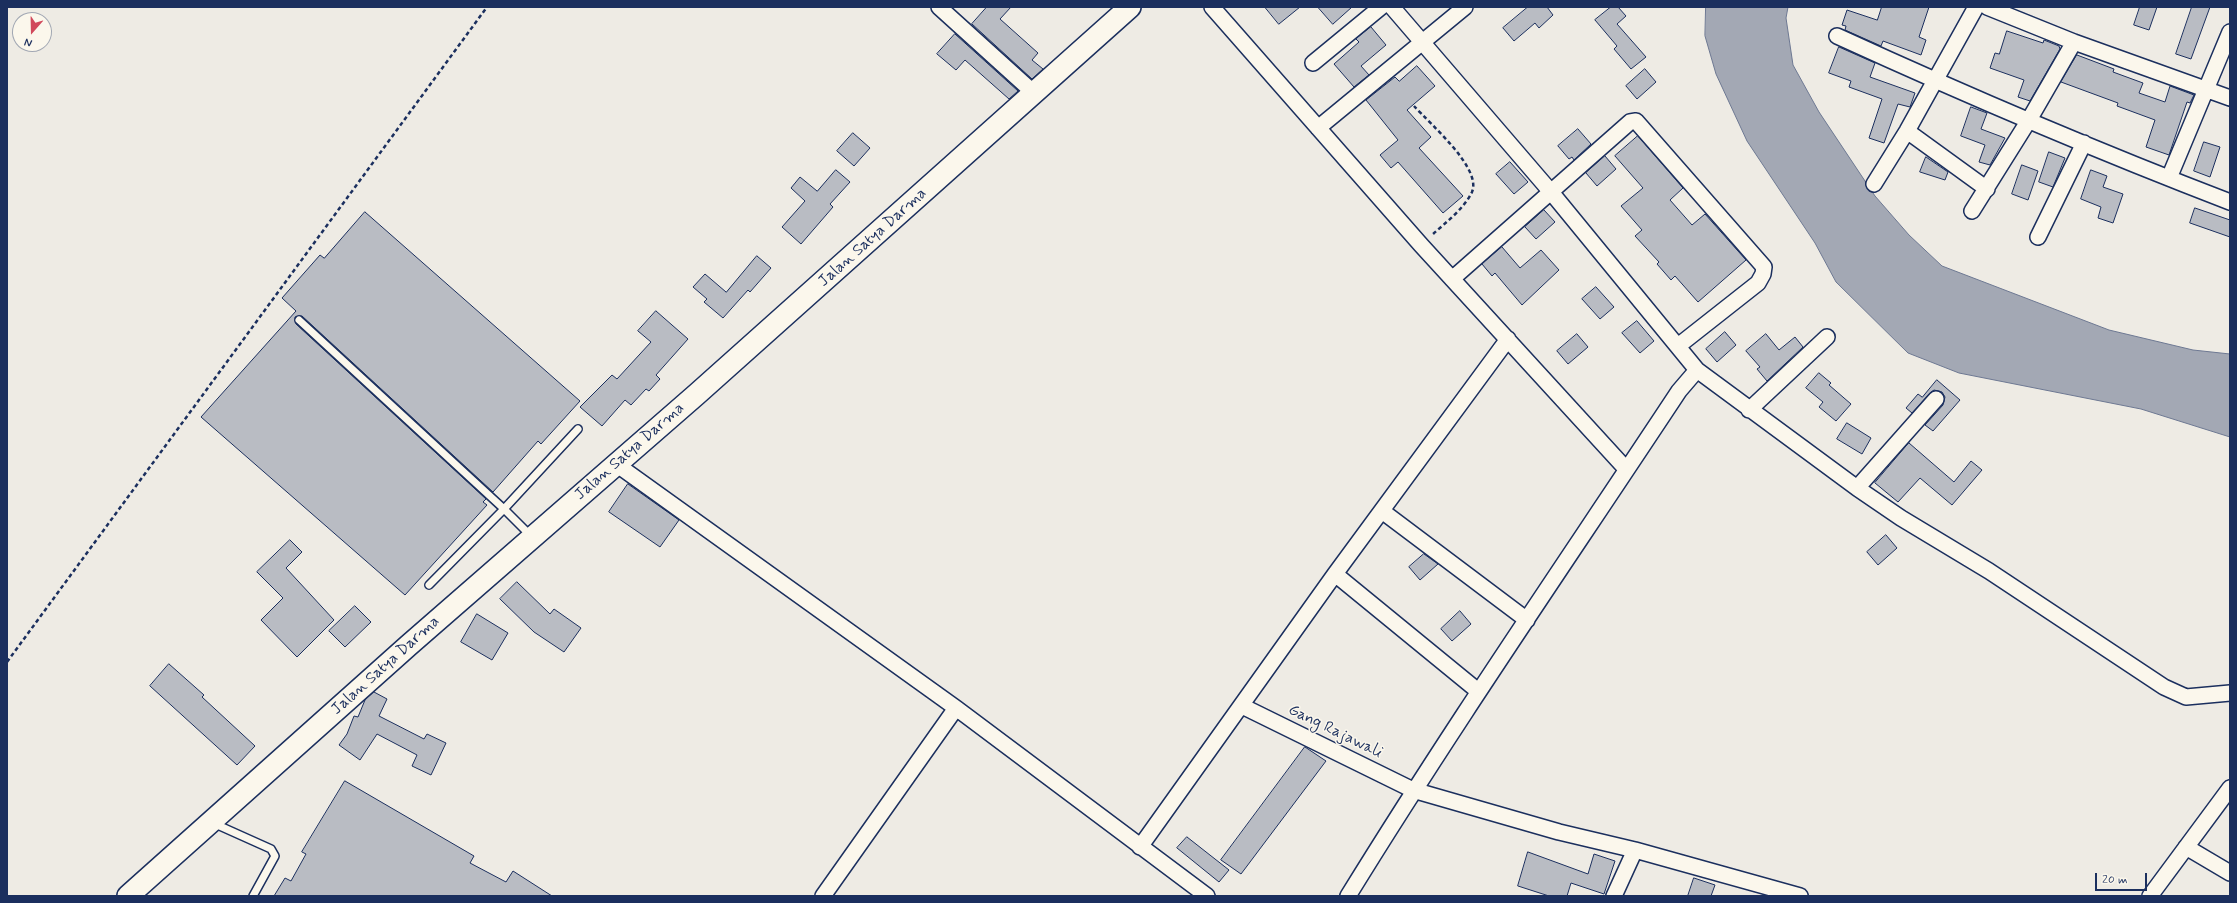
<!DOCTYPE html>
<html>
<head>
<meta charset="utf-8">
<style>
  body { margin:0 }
  #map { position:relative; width:2237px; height:903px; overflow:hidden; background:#eeebe4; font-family:Mynerve,sans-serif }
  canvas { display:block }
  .frame { position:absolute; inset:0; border:8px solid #1b2f5e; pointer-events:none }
  .north { position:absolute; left:12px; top:12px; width:40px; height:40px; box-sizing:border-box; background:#fbf7ec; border:1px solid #a1a7b3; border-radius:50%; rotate:200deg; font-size:11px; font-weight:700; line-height:16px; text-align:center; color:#1b2f5e }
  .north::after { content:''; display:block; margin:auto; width:14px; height:18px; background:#d1495b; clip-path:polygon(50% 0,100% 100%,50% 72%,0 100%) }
  .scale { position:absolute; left:2095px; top:873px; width:52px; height:18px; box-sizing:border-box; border:2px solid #1b2f5e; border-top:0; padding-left:5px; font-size:12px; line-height:14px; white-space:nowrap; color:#1b2f5e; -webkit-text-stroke:3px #fbf7ec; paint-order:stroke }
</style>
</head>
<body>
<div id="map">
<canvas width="2237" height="903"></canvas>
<div class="frame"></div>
<div class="north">N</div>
<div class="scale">20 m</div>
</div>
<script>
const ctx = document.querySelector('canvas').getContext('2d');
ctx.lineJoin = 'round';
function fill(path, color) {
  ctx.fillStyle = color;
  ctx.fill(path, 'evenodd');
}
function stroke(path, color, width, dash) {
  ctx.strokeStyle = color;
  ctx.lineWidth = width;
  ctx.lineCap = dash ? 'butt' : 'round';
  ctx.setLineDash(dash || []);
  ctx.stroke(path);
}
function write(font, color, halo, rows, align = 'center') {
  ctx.font = font + ' Mynerve,sans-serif';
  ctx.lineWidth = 3;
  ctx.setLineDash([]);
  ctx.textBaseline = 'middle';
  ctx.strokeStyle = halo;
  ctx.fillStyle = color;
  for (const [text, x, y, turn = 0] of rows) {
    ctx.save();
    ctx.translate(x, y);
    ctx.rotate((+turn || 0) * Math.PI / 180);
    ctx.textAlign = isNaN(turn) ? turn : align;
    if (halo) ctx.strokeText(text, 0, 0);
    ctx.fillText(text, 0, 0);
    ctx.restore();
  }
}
const water = new Path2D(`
  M 1706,7 L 1788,7 L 1786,18 L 1793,65 L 1819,112 L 1875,196 L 1909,235 L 1942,266 L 2109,330 L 2193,350 L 2230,354 L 2230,437 L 2141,409 L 1959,373 L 1908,353 L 1836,282 L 1815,243 L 1747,141 L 1716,74 L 1705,36 Z`);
const building = new Path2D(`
  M 987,7 L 1011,7 L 1000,19 L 1038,53 L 1032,60 L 1043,69 L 1032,79 L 972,24 Z
  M 1265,7 L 1300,7 L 1279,24 Z
  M 1318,7 L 1352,7 L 1333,24 Z
  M 1528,7 L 1547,7 L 1553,15 L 1539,28 L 1535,23 L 1514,41 L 1503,28 Z
  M 1611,7 L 1618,7 L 1626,16 L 1617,24 L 1646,57 L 1631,69 L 1614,49 L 1617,46 L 1595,20 Z
  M 1882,7 L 1929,7 L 1919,37 L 1926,40 L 1921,55 L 1883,41 L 1881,46 L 1845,30 L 1846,26 L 1842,25 L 1847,10 L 1877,20 Z
  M 2140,7 L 2157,7 L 2149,30 L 2134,25 Z
  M 2192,7 L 2210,7 L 2191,59 L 2176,54 Z
  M 1371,27 L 1386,45 L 1361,66 L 1369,75 L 1354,87 L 1334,64 L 1359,42 L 1356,39 Z
  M 2007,31 L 2043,43 L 2044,40 L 2059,46 L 2060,49 L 2030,101 L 2018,97 L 2024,80 L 1990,68 L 1995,53 L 1999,54 Z
  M 955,34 L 1018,91 L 1009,99 L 965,60 L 956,70 L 937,54 Z
  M 1839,47 L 1875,63 L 1870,77 L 1915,93 L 1910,107 L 1898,104 L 1884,143 L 1869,138 L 1882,99 L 1849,87 L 1851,81 L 1829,73 Z
  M 2077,55 L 2114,69 L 2113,72 L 2143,83 L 2139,93 L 2165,102 L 2170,86 L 2194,95 L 2190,103 L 2187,102 L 2169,155 L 2146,147 L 2155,120 L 2117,106 L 2118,103 L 2061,82 Z
  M 1417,66 L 1435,86 L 1407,110 L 1431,137 L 1419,148 L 1463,196 L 1443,213 L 1398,162 L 1391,168 L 1380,155 L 1398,140 L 1366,100 L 1395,77 L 1399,81 Z
  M 1645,69 L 1656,82 L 1637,99 L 1626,86 Z
  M 1971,107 L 1987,113 L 1981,129 L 2005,138 L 1990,165 L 1979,162 L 1985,145 L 1961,136 Z
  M 1578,129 L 1591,144 L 1574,160 L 1572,157 L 1569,159 L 1558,146 Z
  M 853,133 L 870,148 L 854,166 L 837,151 Z
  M 1638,136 L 1683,188 L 1670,200 L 1692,225 L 1705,214 L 1746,260 L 1698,302 L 1675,276 L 1671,280 L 1657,264 L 1659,262 L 1635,236 L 1642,230 L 1621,206 L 1643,188 L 1615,156 Z
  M 2204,142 L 2220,147 L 2210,177 L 2194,171 Z
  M 2049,152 L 2065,158 L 2053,187 L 2039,182 Z
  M 1605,156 L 1616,169 L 1597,186 L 1586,173 Z
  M 1926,157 L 1948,172 L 1945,180 L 1920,172 Z
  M 1510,162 L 1528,182 L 1514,194 L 1496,174 Z
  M 2022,165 L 2038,171 L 2028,200 L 2012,194 Z
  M 836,170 L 850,182 L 830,204 L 833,207 L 801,244 L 782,227 L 805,201 L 791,188 L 800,177 L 817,191 Z
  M 2091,170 L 2107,176 L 2103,187 L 2123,194 L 2113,223 L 2098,218 L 2101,207 L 2081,199 Z
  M 2195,208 L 2230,220 L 2230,237 L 2190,223 Z
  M 1544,210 L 1555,222 L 1536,239 L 1525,227 Z
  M 365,212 L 580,401 L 541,444 L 538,441 L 493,492 L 302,316 L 295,317 L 296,324 L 486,499 L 483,502 L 487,505 L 405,595 L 201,417 L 296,311 L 282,298 L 320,255 L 324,258 Z
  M 1502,247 L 1520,268 L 1541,250 L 1559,270 L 1522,305 L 1495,273 L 1492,276 L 1482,264 Z
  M 757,256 L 771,268 L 750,292 L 748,290 L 723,318 L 704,302 L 707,299 L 693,287 L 705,274 L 726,292 Z
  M 1596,287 L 1614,307 L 1600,319 L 1582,299 Z
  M 656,311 L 688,339 L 656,375 L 660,379 L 649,391 L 646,389 L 631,405 L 625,400 L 602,426 L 580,407 L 612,375 L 617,379 L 651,342 L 638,331 Z
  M 1637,321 L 1654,341 L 1640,353 L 1622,333 Z
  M 1725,332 L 1736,345 L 1717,362 L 1706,349 Z
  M 1577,334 L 1588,347 L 1568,364 L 1557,351 Z
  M 1766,334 L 1779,350 L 1795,337 L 1803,347 L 1767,381 L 1757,369 L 1760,367 L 1746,351 Z
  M 1819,373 L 1831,383 L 1829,385 L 1851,404 L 1836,421 L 1819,407 L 1823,402 L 1806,388 Z
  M 1937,380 L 1960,400 L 1933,431 L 1925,425 L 1943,405 L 1945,397 L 1942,392 L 1934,390 L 1930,393 L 1912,413 L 1906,408 L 1918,394 L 1922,397 Z
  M 1847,423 L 1871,438 L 1862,454 L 1837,439 Z
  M 1909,443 L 1954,482 L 1971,461 L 1982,470 L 1952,505 L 1920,478 L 1898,502 L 1875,483 Z
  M 628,484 L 679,520 L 660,547 L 609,512 Z
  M 1886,535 L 1897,548 L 1878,565 L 1867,552 Z
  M 290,540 L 302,552 L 286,568 L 334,620 L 297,657 L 261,620 L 283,598 L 257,572 Z
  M 1424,554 L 1438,564 L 1420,580 L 1409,567 Z
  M 517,582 L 550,614 L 554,609 L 581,628 L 564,652 L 534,632 L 500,599 Z
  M 355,606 L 371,622 L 345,647 L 329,631 Z
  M 1460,611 L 1471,624 L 1452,641 L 1441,629 Z
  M 477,614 L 508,633 L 492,660 L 461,642 Z
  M 169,664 L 204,695 L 202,697 L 255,746 L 237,765 L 150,686 Z
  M 374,692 L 387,699 L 379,716 L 424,739 L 427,734 L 446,743 L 431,775 L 412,766 L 417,755 L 377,734 L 360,760 L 339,745 L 347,734 L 354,716 L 358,717 L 365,700 Z
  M 1305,747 L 1326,761 L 1241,874 L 1221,860 Z
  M 345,781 L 474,856 L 470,863 L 506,882 L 513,871 L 552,896 L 274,896 L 285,878 L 291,881 L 306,854 L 302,852 Z
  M 1187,837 L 1229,870 L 1219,882 L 1177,848 Z
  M 1528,852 L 1588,874 L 1594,854 L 1615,861 L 1604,894 L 1571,883 L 1567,896 L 1549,896 L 1518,886 Z
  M 1694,878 L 1715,885 L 1711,896 L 1688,896 Z`);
const path = new Path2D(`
  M 1414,106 C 1430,124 1482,168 1472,192 C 1464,209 1445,223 1432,235
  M 7,662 L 487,7`);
const lane = new Path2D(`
  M 299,320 L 504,509 L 531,536
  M 429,585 L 504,509 L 578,429
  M 213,823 L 271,849 L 275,856 L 253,896`);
const street = new Path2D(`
  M 939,7 L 1034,93
  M 1212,7 L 1421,245 L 1626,469
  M 1392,7 L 1551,192 L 1697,370 L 1857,488 L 1901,518 L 1989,571 L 2164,687 L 2186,697 L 2230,693
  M 1987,7 L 2074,42 L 2230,98
  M 1837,36 C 1966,95 2097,151 2230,202
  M 1313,63 L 1381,7
  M 1318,128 L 1465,7
  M 1907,131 L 1987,189
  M 2169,178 L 2230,32
  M 1874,184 L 1907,131 L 1976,7
  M 1972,211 L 2029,120 L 2074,42
  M 2038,237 L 2084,143
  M 1452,279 L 1630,122 L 1636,121 L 1764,267 L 1763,274 L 1758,283 L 1678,346
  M 1749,410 L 1827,337
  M 616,464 L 956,708 L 1207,896
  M 1857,488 L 1936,399
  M 1382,511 L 1527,620
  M 1335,574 L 1478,691
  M 1242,706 L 1413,790 L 1559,832 L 1635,850 L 1800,896
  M 1140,847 L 1335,574 L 1508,339
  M 2186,847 L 2230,873
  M 823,896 L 956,708
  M 1348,896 C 1454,724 1568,559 1679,391 L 1697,370
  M 1614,896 L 1635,850
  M 2150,896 L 2230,788`);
const secondary = new Path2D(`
  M 128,896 L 409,645 L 697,394 L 1130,7`);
const streetNames = [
  ["Jalan Satya Darma",873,238,-42],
  ["Jalan Satya Darma",630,452,-41],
  ["Jalan Satya Darma",386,666,-42],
  ["Gang Rajawali",1335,732,26]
];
fill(water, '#a3a8b4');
stroke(water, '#6d7892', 1);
fill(building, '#b9bcc3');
stroke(building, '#1b2f5e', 1);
stroke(lane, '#1b2f5e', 10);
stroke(street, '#1b2f5e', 18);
stroke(secondary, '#1b2f5e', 24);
stroke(path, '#1b2f5e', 2.5, [4, 3]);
stroke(lane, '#fbf7ec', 7);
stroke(street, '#fbf7ec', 15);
stroke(secondary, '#fbf7ec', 21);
write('16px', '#1b2f5e', '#fbf7ec', streetNames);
</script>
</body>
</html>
